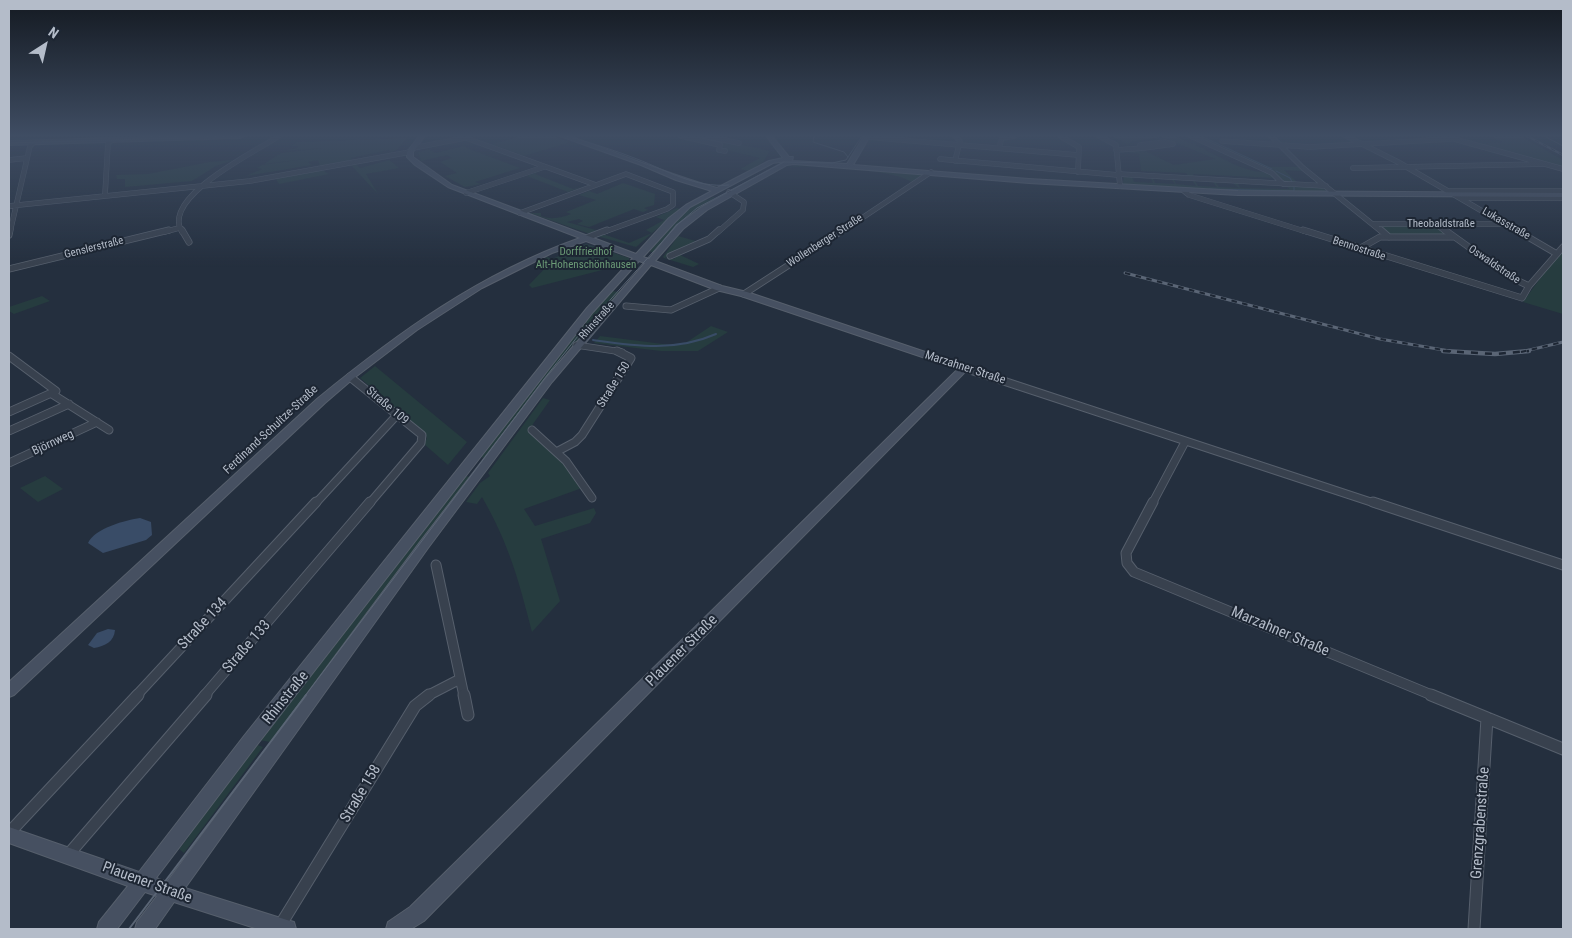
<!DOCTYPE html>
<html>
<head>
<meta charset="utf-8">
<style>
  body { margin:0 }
  #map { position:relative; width:1572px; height:938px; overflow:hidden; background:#242f3e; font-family:"Roboto Condensed",sans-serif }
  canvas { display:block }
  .frame { position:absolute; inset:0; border:10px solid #b4bcc9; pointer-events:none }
  .north { position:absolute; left:20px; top:20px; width:50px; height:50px; -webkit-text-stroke:4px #1d2633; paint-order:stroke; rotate:35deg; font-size:14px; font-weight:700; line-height:20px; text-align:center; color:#b4bcc9 }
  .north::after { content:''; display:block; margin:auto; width:18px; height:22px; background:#b4bcc9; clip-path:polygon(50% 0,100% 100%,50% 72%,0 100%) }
</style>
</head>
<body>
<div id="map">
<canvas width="1572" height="938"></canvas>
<div class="frame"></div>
<div class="north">N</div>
</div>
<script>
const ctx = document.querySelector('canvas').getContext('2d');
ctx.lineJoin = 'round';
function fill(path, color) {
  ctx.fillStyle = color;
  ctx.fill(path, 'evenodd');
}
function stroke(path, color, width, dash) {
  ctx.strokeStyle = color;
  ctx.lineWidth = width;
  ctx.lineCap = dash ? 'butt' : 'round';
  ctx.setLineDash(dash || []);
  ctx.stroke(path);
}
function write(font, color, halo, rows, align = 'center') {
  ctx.font = font + ' "Roboto Condensed",sans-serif';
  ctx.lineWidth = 4;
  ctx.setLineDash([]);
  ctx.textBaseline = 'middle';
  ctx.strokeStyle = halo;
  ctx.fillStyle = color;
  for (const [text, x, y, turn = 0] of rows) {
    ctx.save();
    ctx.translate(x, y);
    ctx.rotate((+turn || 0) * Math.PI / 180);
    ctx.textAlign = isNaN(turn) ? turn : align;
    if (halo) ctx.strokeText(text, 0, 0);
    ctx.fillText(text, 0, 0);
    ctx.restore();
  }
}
const green = new Path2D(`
  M 522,136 L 552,136 L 571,142 L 524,156 L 491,144 Z
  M 684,136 L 703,136 L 770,151 L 763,162 L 749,171 L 740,169 L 760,158 L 722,149 L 724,147 L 722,145 Z
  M 1112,136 L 1175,136 L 1190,143 L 1200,144 L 1195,145 C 1214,153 1235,167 1254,171 C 1262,173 1268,170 1275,178 L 1193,174 L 1194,177 L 1188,176 L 1186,173 L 1141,171 L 1139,154 L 1124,152 L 1143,150 L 1174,165 L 1215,159 L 1162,137 L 1130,142 L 1133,144 L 1119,143 L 1124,142 Z
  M 1196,136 L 1202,136 L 1270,167 L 1298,167 L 1302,171 L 1284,170 L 1297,182 L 1284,182 L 1266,168 Z
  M 1490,136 L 1521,136 L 1563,160 L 1563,167 L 1477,144 L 1502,142 Z
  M 407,138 L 397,150 L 391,152 L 389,150 L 351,158 L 352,160 L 320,166 L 318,160 L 308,162 L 312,165 L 246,176 L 262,169 L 257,168 L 262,165 L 305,159 L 264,164 L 281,153 L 323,148 L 283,151 L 297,148 L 298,146 L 291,146 L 296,142 Z
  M 464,146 L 469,149 L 520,168 L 475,182 L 481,184 L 465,187 L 445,176 L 457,173 L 440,162 L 452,158 L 447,155 L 421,161 L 418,152 L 429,149 L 435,153 Z
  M 234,160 L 216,166 L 192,181 L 125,187 L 125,179 L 117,179 L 116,175 L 148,174 L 209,162 Z
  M 389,160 L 399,168 L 366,174 L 378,194 L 351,165 L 356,164 L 360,168 Z
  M 798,165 L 922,175 L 912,182 C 893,170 810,163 787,168 Z
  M 322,170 L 329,174 L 279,184 L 276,179 Z
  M 540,171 L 535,174 L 573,189 L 582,187 L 568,192 L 527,176 Z
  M 1124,175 L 1132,177 L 1134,182 L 1153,183 L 1151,178 L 1148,177 L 1155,178 L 1153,179 L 1155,183 L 1175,184 L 1172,180 L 1169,179 L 1176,179 L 1174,180 L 1176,184 L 1196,186 L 1193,181 L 1190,180 L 1198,181 L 1195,181 L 1198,186 L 1217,187 L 1212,181 L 1219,182 L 1216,183 L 1219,187 L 1239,188 L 1233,183 L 1240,183 L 1238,184 L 1240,188 L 1289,189 L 1287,186 L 1266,184 L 1322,187 L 1327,192 L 1245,192 L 1127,185 L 1123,183 Z
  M 623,183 L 655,194 L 654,205 L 644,208 L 648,210 L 643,212 L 634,209 L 589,227 L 577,224 L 583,221 L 579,219 L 567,222 L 599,231 L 590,234 L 530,213 L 541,213 L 541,216 C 551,220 561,218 571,214 L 566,212 L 596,200 L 579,195 L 589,191 L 597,194 Z
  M 713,197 L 715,197 L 683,222 L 655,253 L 648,251 L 684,211 L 705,199 L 708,200 Z
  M 677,208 L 680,209 L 636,247 L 597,236 L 603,234 L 629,243 L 652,233 L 646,230 L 664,220 L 656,217 Z
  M 1376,225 L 1436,225 L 1451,235 L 1391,236 Z
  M 678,236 L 699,242 L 665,258 L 674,259 L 678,254 L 699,264 L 693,267 L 664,258 L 663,257 Z
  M 586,244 L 629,258 L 629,261 L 624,260 L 620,261 L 624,263 L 622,265 L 532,288 L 529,285 L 548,265 L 535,262 L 547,257 L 552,259 Z
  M 1563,247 L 1563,314 L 1523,302 Z
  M 611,291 L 620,292 L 562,357 L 486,458 L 479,457 L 566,344 Z
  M 42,296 L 50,301 L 14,314 L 9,311 L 9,307 Z
  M 711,326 L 728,332 L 698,351 L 661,351 L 594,343 L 600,336 L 671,345 L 684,344 Z
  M 375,366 L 467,442 L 448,465 L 424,444 L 427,438 L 424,433 L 360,378 Z
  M 543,398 L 550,400 L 533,424 L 530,432 L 559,458 L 582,488 L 524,509 L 535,526 L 594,508 L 596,513 L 590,523 L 541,539 L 560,601 L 532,632 C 519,581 509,544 482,497 L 477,504 L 466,502 L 480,483 L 490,476 L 488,473 Z
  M 45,476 L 63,489 L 38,502 L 20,488 Z
  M 464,476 L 471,477 L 277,739 L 272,739 L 270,742 L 259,740 L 290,703 Z
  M 255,744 L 263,747 L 184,853 L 179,849 L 189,837 L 186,836 Z`);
const water = new Path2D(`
  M 140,518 L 151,522 L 152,535 L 146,540 L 103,553 L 88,543 C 95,528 126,520 140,518 Z
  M 108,629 L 115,630 C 114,642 105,646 94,648 L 88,645 L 97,633 Z`);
const streamFar1 = new Path2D(`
  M 1201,136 L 1272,169
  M 1276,171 L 1290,178 L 1292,182
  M 1209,189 L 1294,191 L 1294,187`);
const stream = new Path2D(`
  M 593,340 C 636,346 675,352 716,334`);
const streetFar4 = new Path2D(`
  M 681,136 L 720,145 L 719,150 L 725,151
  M 705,136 L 739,143
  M 955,136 L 960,141 L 955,161
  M 1060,136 L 1079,147 L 1078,172
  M 1099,136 L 1116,145 L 1120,186
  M 1191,136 L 1272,173 L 1283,184
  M 1271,136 L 1303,168 L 1382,232
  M 1346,136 L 1398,162 L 1518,232
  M 866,137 L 1078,155
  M 1447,137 L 1563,169
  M 466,138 L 596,185
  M 1222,141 L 1310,147 L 1451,139
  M 1165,142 L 1173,144 L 1144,148 L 1140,145 Z
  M 413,148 L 470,137
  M 999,148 L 1002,138 L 1015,136
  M 1116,150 L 1144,148
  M 940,159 L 1118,175
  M 9,160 L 27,158
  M 1353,168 L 1545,164
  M 1118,174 L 1326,186
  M 1184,191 L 1189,195 L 1307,232
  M 1450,191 L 1563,191
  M 466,193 L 544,167
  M 105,195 L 108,143 L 112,140
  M 1463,198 L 1563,198
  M 9,206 L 250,181 L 410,152
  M 520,213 L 626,174 L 673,192 L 673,205 L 667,209 L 604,232
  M 1374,224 L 1505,224
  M 1437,225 L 1446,232
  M 10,232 L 30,146 L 34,142
  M 164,232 L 179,228
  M 182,232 C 160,197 257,151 279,136
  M 718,232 L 743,210 L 744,202 L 729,192
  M 841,232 L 931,172`);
const streetFar3 = new Path2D(`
  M 182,230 L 189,242
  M 1303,230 L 1522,298 L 1529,286 L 1563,247
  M 1381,230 L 1389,237
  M 1445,230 L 1512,278 L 1529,286
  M 1516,230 L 1557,254
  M 9,235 L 10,230
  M 586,238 L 607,230
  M 1359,249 L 1380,237 L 1454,237
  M 670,256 L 709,239 L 719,230
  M 9,269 L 169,230
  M 744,294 L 843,230
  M 626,306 L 671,310 L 719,288
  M 576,345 L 622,352`);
const streetFar2 = new Path2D(`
  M 9,356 L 56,391 L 9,412
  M 964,368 L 1377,504
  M 350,377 L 422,435 L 421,443 L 369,504
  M 52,394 L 109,430
  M 532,430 L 566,461 L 592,498
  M 9,431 L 69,404
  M 558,451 L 575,442 L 582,435 L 631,358 L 617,351
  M 9,463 L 97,422
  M 315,504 L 397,415
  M 1152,504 L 1185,442`);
const streetFar1 = new Path2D(`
  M 1153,502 L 1126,553 L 1127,563 L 1134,572 L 1434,696
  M 1373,502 L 1563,565
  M 436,565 L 464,696
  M 136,696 L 316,502
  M 204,696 L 370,502
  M 427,696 L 460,679`);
const street = new Path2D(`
  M 464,695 L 468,715
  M 1431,695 L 1563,749
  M 9,833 L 138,695
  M 68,855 L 206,695
  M 278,929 L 415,706 L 429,695
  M 1474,929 L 1487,718`);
const secondary = new Path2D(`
  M 182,136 L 244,136 L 241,138 L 9,145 L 9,141 Z
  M 419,136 L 425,136 L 413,152 L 413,157 L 452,185 L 636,254 L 669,218 L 686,205 L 712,191 L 676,180 L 641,165 L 560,136 L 569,136 C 618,153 667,174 717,188 L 769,161 L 783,158 L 766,136 L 772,136 L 789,157 L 793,157 L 792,161 L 847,164 L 864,136 L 870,136 L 853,165 L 1029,179 L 1238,191 L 1563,193 L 1563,197 L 1238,195 L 1029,183 L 794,164 L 787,165 L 707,210 L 683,229 L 655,261 L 722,286 L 747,292 L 967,366 L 969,368 L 967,370 L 424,921 L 411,929 L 386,929 L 388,922 L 410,907 L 958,369 L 741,296 L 716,290 L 651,265 L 552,382 L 428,548 L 185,888 L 287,920 L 294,922 L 296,929 L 258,929 L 174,902 L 155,929 L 135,929 L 137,922 L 157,896 L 145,892 L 117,929 L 97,929 L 99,922 L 128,886 L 9,843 L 9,827 L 139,872 L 244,736 L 587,308 L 633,258 L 586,241 L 552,253 L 482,288 L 417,330 L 354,378 L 325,403 L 14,695 L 9,697 L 9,682 L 317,399 C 399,332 479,274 580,238 L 448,187 L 415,165 L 407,157 L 407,152 ZM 786,161 L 702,207 L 677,225 L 649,259 L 643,257 L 675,222 L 690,207 L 773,163 ZM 639,261 L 645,263 L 546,378 L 420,542 L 167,882 L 156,878 L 256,746 L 593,312 Z`);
const tramFar1 = new Path2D(`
  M 567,136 C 591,143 614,150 637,159 C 668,171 695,188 729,185
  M 814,136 L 813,142 L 844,152 L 848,157
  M 1544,136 L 1563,146
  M 9,143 L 251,136
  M 305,696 L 544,379 L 578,336 L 678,224 L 697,208 L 784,162 L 832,163 L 846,160 L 862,136`);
const tram = new Path2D(`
  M 129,929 L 306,695`);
const railFar2 = new Path2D(`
  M 1527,136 L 1563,155`);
const railFar1 = new Path2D(`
  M 1125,273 L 1380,339 L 1455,352
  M 1521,352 L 1563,342`);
const rail = new Path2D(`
  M 1443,351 L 1495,354 L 1529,351`);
const farStreetnames = [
  ["Theobaldstraße",1441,224],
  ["Lukasstraße",1506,224,30],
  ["Wollenberger Straße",825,241,-33],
  ["Genslerstraße",94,248,-14],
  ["Bennostraße",1359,249,18],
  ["Oswaldstraße",1494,265,34],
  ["Rhinstraße",597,321,-48]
];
const farParknames = [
  ["Dorffriedhof",586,252],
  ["Alt-Hohenschönhausen",586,265]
];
const streetNames = [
  ["Marzahner Straße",965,368,18],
  ["Straße 150",614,385,-58],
  ["Straße 109",387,406,40],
  ["Ferdinand-Schultze-Straße",271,430,-43],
  ["Björnweg",53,443,-25]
];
const nearStreetnames = [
  ["Straße 134",203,624,-47],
  ["Marzahner Straße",1280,632,23],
  ["Straße 133",247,647,-49],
  ["Plauener Straße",682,651,-45],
  ["Rhinstraße",286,698,-51],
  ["Straße 158",361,794,-59],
  ["Grenzgrabenstraße",1481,823,-86],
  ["Plauener Straße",147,883,20]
];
fill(green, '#263c3f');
fill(water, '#394c67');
stroke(streamFar1, '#394c67', 1);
stroke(stream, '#394c67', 2);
stroke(streetFar4, '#565f6c', 5.5);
stroke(streetFar3, '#565f6c', 7);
stroke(streetFar2, '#565f6c', 9);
stroke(streetFar1, '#565f6c', 11);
stroke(street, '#565f6c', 13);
stroke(secondary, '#565f6c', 2);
stroke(streetFar4, '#38414e', 4.5);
stroke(streetFar3, '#38414e', 5.5);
stroke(streetFar2, '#38414e', 7);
stroke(streetFar1, '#38414e', 9);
stroke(street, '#38414e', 11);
fill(secondary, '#465061');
stroke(tramFar1, '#5a6575', 1);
stroke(tram, '#5a6575', 2);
stroke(railFar2, '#5a6575', 2.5);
stroke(railFar1, '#5a6575', 3);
stroke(rail, '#5a6575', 4.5);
stroke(railFar2, '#1d2633', 1, [4.5]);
stroke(railFar1, '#1d2633', 2, [5.5]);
stroke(rail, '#1d2633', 2.5, [7]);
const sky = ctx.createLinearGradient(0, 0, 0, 267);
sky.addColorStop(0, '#141a22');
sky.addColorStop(0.51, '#3f4d63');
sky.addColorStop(1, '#3f4d6300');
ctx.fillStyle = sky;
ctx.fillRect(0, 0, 1572, 267);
write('11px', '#b4bcc9', '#1d2633', farStreetnames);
write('11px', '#6b9a76', '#1d2633', farParknames);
write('12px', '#b4bcc9', '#1d2633', streetNames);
write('15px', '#b4bcc9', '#1d2633', nearStreetnames);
</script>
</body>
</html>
